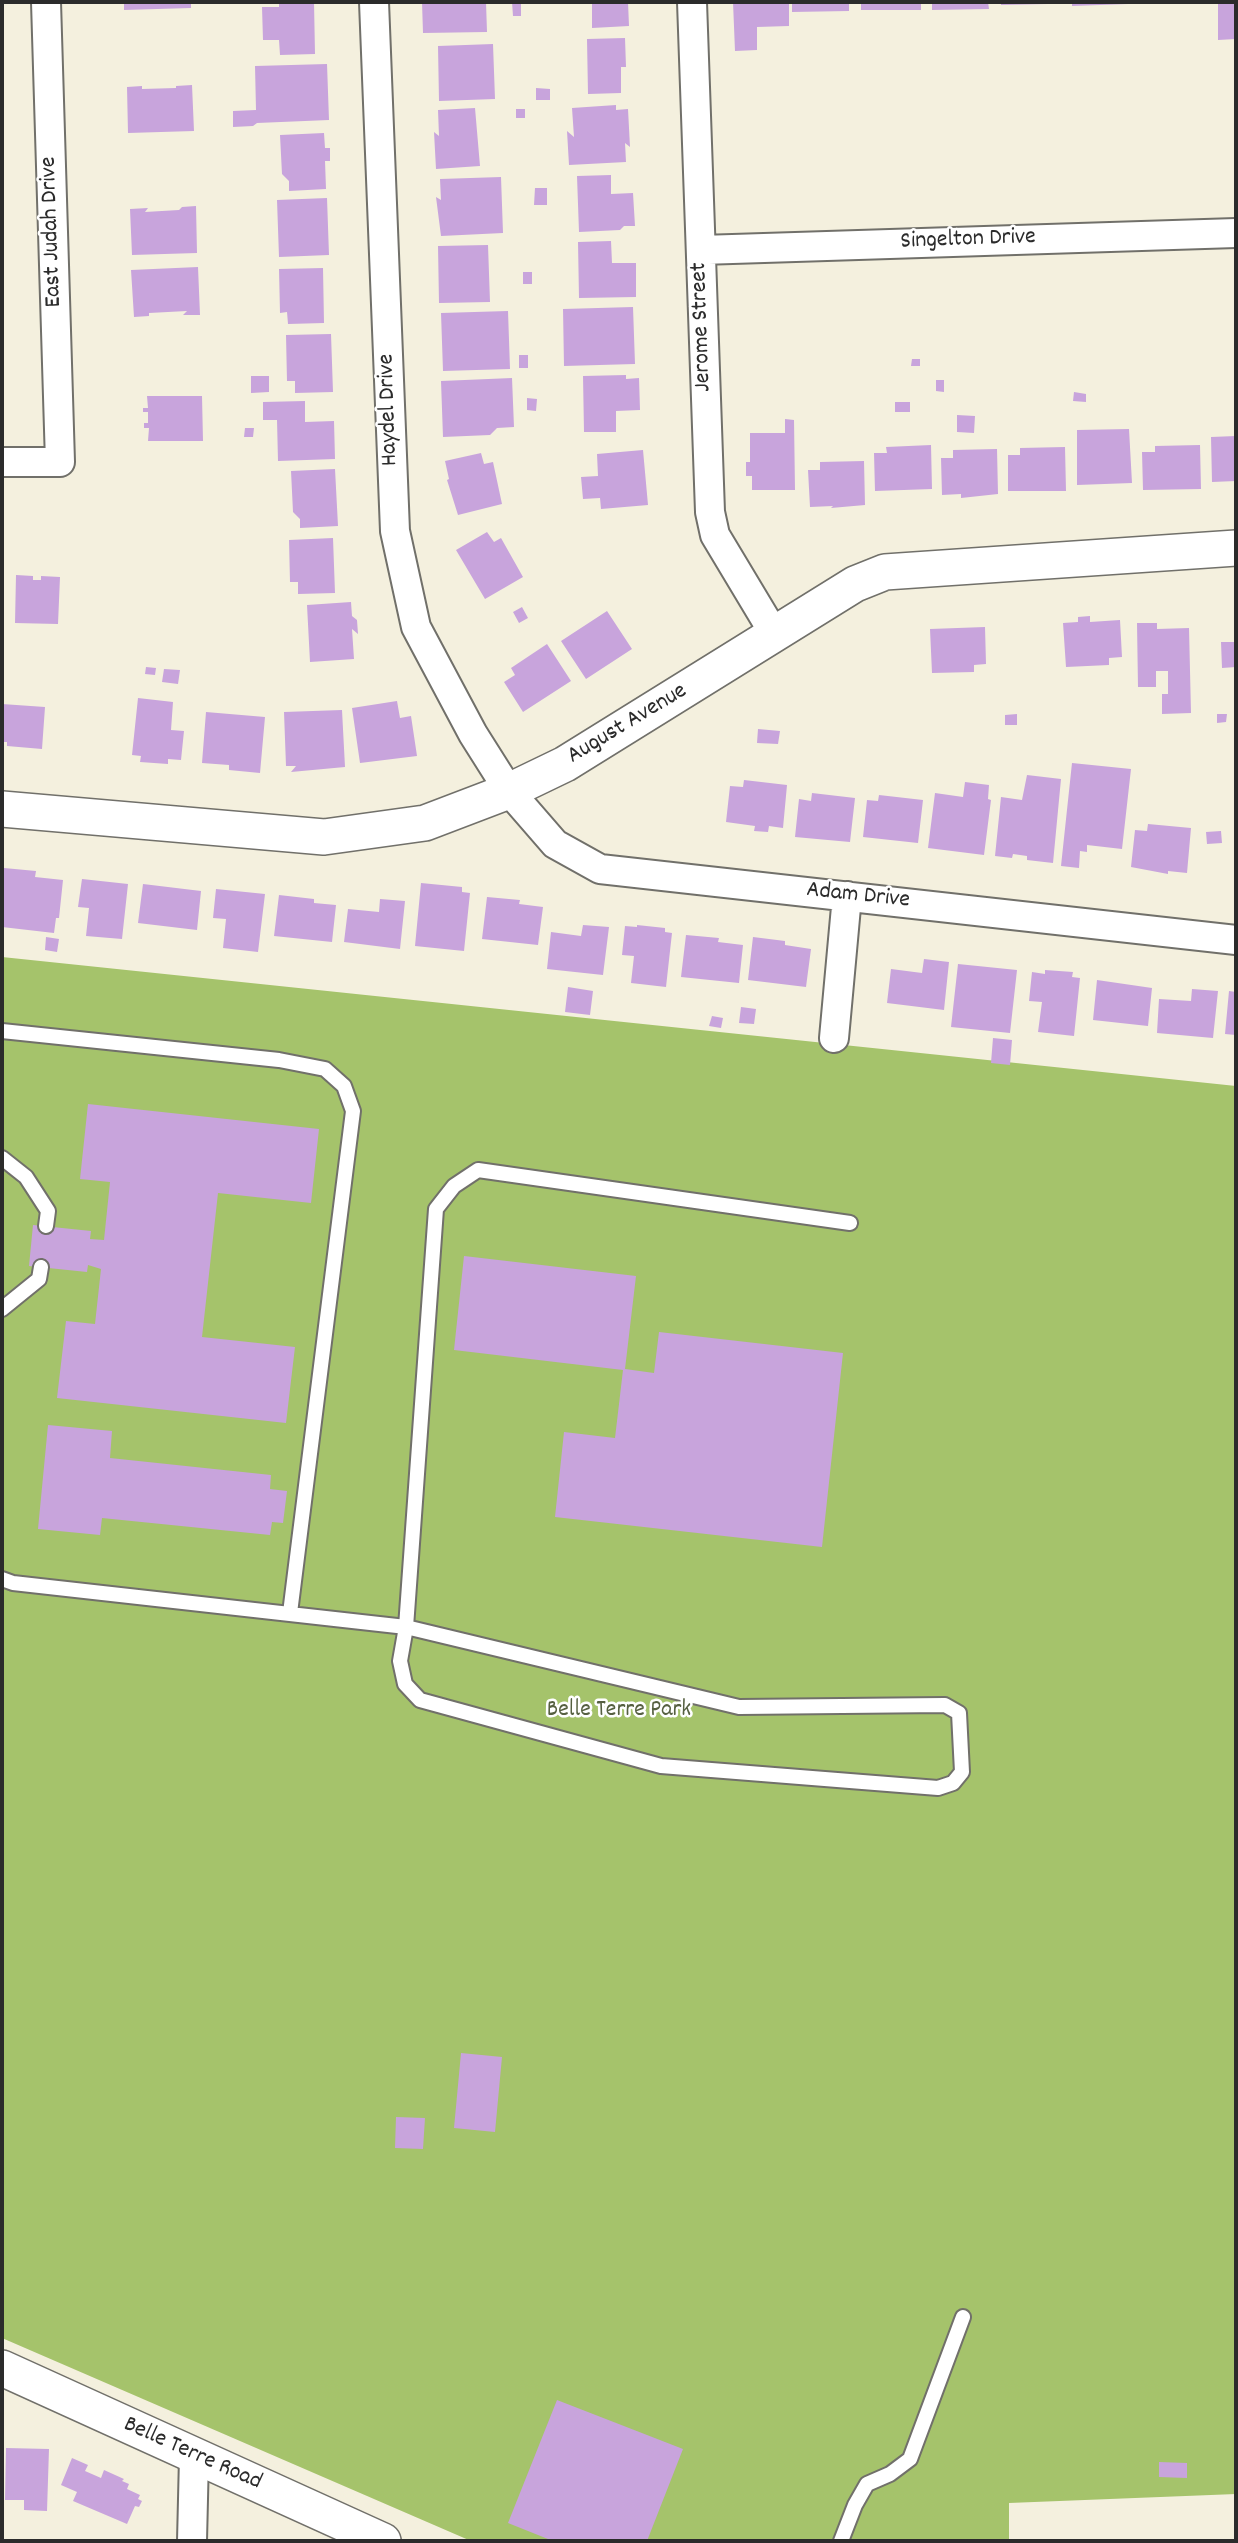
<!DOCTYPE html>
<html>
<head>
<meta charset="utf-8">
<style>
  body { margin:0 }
  #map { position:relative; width:1238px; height:2543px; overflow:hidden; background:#f4f0de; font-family:Dekko,sans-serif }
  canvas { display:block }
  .frame { position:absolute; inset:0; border:4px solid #2b2b2b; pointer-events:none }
</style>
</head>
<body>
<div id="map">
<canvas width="1238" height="2543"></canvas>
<div class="frame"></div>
</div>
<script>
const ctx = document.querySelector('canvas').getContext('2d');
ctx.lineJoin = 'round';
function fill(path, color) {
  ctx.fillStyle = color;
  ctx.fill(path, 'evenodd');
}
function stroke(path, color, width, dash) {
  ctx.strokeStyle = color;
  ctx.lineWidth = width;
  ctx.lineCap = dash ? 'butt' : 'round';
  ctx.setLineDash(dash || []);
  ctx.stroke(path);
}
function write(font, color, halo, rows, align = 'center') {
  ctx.font = font + ' Dekko,sans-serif';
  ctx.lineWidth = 5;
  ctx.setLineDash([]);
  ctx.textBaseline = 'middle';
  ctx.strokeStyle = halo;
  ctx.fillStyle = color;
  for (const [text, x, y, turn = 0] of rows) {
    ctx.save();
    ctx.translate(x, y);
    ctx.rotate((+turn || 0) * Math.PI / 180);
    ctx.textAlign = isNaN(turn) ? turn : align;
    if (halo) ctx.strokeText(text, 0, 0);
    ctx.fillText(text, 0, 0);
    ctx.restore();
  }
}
const green = new Path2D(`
  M 2,957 L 1236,1086 L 1236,2494 L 1009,2503 L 1009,2541 L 471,2541 L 2,2338 Z`);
const building = new Path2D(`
  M 124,2 L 191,2 L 191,8 L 124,10 Z
  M 279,2 L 314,2 L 315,54 L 280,55 L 279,40 L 263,40 L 262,7 L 279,7 Z
  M 422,2 L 486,2 L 487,32 L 423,33 Z
  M 512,2 L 521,2 L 521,16 L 513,16 Z
  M 592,2 L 628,2 L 629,26 L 592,28 Z
  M 733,2 L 789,2 L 789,26 L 757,27 L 757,50 L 735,51 Z
  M 792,2 L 849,2 L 849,11 L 792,12 Z
  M 861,2 L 921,2 L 921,10 L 861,10 Z
  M 932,2 L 988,2 L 989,9 L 932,10 Z
  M 1001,2 L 1048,2 L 1048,4 L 1001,5 Z
  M 1072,2 L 1128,2 L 1128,4 L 1072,6 Z
  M 1218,2 L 1236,2 L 1236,39 L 1218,40 Z
  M 625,38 L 626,67 L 621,67 L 621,93 L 588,94 L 587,39 Z
  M 493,44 L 495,99 L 439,101 L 438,46 Z
  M 327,64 L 329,120 L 257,123 L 253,126 L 233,127 L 233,111 L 256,110 L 255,66 Z
  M 192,85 L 194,131 L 128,133 L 127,87 L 142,86 L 142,89 L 176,88 L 176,86 Z
  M 536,88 L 550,89 L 550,100 L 536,100 Z
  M 616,105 L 616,110 L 628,109 L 630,147 L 625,143 L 626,162 L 569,165 L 567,131 L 574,137 L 572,108 Z
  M 475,108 L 480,166 L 436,169 L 434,132 L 439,136 L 438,110 Z
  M 516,109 L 525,109 L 525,118 L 516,118 Z
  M 324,133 L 325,148 L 330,148 L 330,161 L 325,161 L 326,189 L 289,191 L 289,181 L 282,174 L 280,135 Z
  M 611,175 L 611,194 L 633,193 L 635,226 L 624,226 L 620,230 L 579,232 L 577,176 Z
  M 501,177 L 503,233 L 441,236 L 436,197 L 441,200 L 440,179 Z
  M 535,188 L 547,188 L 547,205 L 534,205 Z
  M 327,198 L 329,255 L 279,257 L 277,200 Z
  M 196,206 L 197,253 L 132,255 L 130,209 L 148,208 L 145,212 L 179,210 L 182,207 Z
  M 611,241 L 612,263 L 636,263 L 636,297 L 579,298 L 578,242 Z
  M 488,245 L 490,302 L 439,303 L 438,246 Z
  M 198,267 L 200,315 L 183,315 L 187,311 L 149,313 L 149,316 L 134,317 L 131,270 Z
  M 323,268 L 324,323 L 288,324 L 287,312 L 280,313 L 279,269 Z
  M 523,272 L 532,272 L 532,284 L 523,284 Z
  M 633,307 L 635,364 L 564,366 L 563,309 Z
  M 508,311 L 510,369 L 443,371 L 441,313 Z
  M 331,334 L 333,392 L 295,393 L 295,381 L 287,381 L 286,335 Z
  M 519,355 L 528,355 L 528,368 L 519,368 Z
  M 912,359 L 920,359 L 920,366 L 911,366 Z
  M 626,375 L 626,379 L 639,378 L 640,410 L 616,411 L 616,432 L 584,432 L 583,376 Z
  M 251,376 L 269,376 L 269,392 L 251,393 Z
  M 512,378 L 514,427 L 497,428 L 490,435 L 443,437 L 441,381 Z
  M 936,380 L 944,380 L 944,392 L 936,391 Z
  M 1074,392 L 1086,394 L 1086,402 L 1073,401 Z
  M 147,396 L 202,396 L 203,441 L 148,441 L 149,428 L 144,428 L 144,423 L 148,423 L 148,412 L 143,412 L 143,408 L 148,408 Z
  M 527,398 L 537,399 L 536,411 L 527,410 Z
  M 305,401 L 305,422 L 334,421 L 335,459 L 278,461 L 277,420 L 263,420 L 263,402 Z
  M 895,402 L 910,402 L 910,412 L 895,412 Z
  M 957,415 L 975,416 L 974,433 L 957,432 Z
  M 785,419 L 794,420 L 795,490 L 752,490 L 752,476 L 746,476 L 746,462 L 750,462 L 750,433 L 785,433 Z
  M 245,428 L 254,428 L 253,437 L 244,437 Z
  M 1129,429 L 1132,483 L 1077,485 L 1077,430 Z
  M 1236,436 L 1236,481 L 1212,482 L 1211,437 Z
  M 931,445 L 932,489 L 875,491 L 874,453 L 887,453 L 886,447 Z
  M 1200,445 L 1201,489 L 1143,490 L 1142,452 L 1155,452 L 1155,446 Z
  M 1065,447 L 1066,491 L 1008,491 L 1008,455 L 1020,455 L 1020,448 Z
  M 997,449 L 998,494 L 961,498 L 961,494 L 942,495 L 941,458 L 953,458 L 953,450 Z
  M 643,450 L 648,505 L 601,509 L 600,498 L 583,499 L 581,477 L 598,476 L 597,454 Z
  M 481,453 L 484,464 L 493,462 L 502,504 L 458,515 L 447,480 L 449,479 L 445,461 Z
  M 864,461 L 865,505 L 831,508 L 833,506 L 810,507 L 808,470 L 820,470 L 820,462 Z
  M 335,469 L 338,526 L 300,528 L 300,519 L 293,512 L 291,471 Z
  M 487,532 L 494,542 L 501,538 L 523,577 L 485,599 L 456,550 Z
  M 333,538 L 335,593 L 298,594 L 298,582 L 290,582 L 289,540 Z
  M 16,575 L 33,576 L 33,580 L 41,580 L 41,576 L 60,577 L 58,624 L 15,623 Z
  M 351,602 L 352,616 L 357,620 L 358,634 L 352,629 L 354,659 L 310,662 L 307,605 Z
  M 522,607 L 528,618 L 519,623 L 513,612 Z
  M 607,611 L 632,649 L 586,679 L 561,641 Z
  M 1090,616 L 1090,622 L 1120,620 L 1122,657 L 1109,658 L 1109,665 L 1066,667 L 1063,623 L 1078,622 L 1078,617 Z
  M 1137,623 L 1157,623 L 1157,629 L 1189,628 L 1191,713 L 1162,714 L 1162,694 L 1168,694 L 1168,671 L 1156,671 L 1156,687 L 1138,687 Z
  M 985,627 L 986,664 L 974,665 L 974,672 L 932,673 L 930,629 Z
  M 1221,642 L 1236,642 L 1236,667 L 1222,668 Z
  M 547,644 L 571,681 L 523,712 L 504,682 L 515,675 L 511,668 Z
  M 146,667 L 156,668 L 155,675 L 145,674 Z
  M 164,669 L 180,670 L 178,684 L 162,682 Z
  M 138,698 L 173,702 L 171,730 L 184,731 L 181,760 L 168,759 L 168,764 L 140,762 L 141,756 L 132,755 Z
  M 397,701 L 400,718 L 411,716 L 417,756 L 360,763 L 352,708 Z
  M 2,704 L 45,707 L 42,749 L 7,746 L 7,742 L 2,742 Z
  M 342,710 L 345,767 L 291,772 L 296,766 L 286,766 L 284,712 Z
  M 206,712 L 265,717 L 260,773 L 229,770 L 229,765 L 202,763 Z
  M 1017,714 L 1017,725 L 1005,725 L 1005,715 Z
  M 1217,714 L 1227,714 L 1226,722 L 1217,723 Z
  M 758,729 L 780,731 L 778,744 L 757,743 Z
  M 1072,763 L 1131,769 L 1122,849 L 1087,845 L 1087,852 L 1080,851 L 1079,868 L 1061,866 Z
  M 1027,775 L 1061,779 L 1053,863 L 1027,860 L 1027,856 L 1013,854 L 1012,858 L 995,856 L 1001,797 L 1022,800 Z
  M 744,780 L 787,785 L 783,828 L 769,826 L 768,832 L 754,831 L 755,826 L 726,822 L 730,786 L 743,787 Z
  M 965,782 L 989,785 L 988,799 L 991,800 L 984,855 L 928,848 L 935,793 L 963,797 Z
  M 812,793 L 855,798 L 850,842 L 795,837 L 799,799 L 811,801 Z
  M 879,795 L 923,800 L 918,843 L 863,837 L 867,800 L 878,801 Z
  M 1148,824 L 1191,828 L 1187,873 L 1168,871 L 1168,874 L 1131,867 L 1135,830 L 1147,831 Z
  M 1221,831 L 1222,843 L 1207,844 L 1206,832 Z
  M 4,868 L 36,871 L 35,877 L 63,880 L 59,918 L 56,918 L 54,933 L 2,927 Z
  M 82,879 L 128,884 L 122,939 L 86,936 L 89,908 L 78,907 Z
  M 421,883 L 462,887 L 462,892 L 470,893 L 464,951 L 415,946 Z
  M 143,884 L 201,891 L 197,930 L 138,923 Z
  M 216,889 L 265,894 L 258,952 L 223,948 L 226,919 L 213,918 Z
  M 279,895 L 314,899 L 314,903 L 336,905 L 332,942 L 274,936 Z
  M 487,897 L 520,900 L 519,904 L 543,907 L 538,945 L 482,939 Z
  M 380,899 L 405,901 L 400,949 L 344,942 L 348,909 L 379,912 Z
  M 583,925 L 609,927 L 603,975 L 547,969 L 551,932 L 581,936 Z
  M 637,925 L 665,928 L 665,932 L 672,933 L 666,987 L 631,983 L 634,956 L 622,955 L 625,926 L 637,927 Z
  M 686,935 L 719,938 L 718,942 L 743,945 L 739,983 L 681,977 Z
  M 46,937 L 59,939 L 57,952 L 45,950 Z
  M 753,937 L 785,941 L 785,945 L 811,949 L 806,987 L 748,980 Z
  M 924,959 L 949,962 L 944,1010 L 887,1003 L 891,969 L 922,973 Z
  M 958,964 L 1017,970 L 1010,1033 L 951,1027 Z
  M 1045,970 L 1073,972 L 1072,977 L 1080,978 L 1074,1036 L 1038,1032 L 1042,1002 L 1029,1001 L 1032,972 L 1045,974 Z
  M 1097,980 L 1152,988 L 1148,1026 L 1093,1020 Z
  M 568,987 L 593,991 L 590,1015 L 565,1012 Z
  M 1192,989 L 1218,991 L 1213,1038 L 1157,1033 L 1159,999 L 1191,1001 Z
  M 1229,991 L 1236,992 L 1236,1035 L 1225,1034 Z
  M 741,1007 L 756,1009 L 754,1024 L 739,1023 Z
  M 712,1016 L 723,1018 L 721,1028 L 709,1026 Z
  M 993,1038 L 1012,1040 L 1010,1065 L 991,1063 Z
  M 88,1104 L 319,1129 L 311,1203 L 218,1193 L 202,1337 L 295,1347 L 286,1423 L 57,1398 L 66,1321 L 95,1324 L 101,1269 L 88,1265 L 87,1272 L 29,1266 L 33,1225 L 91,1231 L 90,1239 L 104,1240 L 110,1182 L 80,1179 Z
  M 464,1256 L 636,1276 L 625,1369 L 654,1373 L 659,1332 L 843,1353 L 822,1547 L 555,1517 L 564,1432 L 615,1438 L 623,1370 L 454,1350 Z
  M 48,1425 L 112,1431 L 110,1458 L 271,1475 L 270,1489 L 287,1491 L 283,1523 L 272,1522 L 270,1535 L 102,1518 L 100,1535 L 38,1529 Z
  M 461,2053 L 502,2057 L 495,2132 L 454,2128 Z
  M 396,2117 L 425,2118 L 423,2149 L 395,2148 Z
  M 557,2400 L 683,2449 L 647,2541 L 553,2541 L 508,2523 Z
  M 6,2448 L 49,2449 L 47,2511 L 24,2510 L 24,2500 L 5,2500 Z
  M 72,2458 L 88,2465 L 85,2471 L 101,2478 L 104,2470 L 124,2479 L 122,2481 L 129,2484 L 127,2489 L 140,2495 L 138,2499 L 142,2501 L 139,2507 L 135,2506 L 127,2524 L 73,2501 L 77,2492 L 61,2485 Z
  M 1159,2462 L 1187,2463 L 1187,2478 L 1159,2477 Z`);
const service = new Path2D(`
  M 2,1031 L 279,1060 L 325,1069 L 344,1086 L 353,1111 L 290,1613
  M 2,1158 L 26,1177 L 48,1211 L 46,1226
  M 2,1309 L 39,1279 L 41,1267
  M 2,1579 L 13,1583 L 406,1627 L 739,1707 L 945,1705 L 959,1713 L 962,1772 L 953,1783 L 938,1788 L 661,1766 L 420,1700 L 405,1684 L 400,1661 L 406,1627 L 436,1209 L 454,1186 L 478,1170 L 850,1223
  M 841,2541 L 855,2505 L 867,2484 L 890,2474 L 910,2459 L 963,2317`);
const minor = new Path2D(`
  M 374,2 L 395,531 L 416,627 L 473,734 L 509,791 L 555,844 L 600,869 L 1236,940
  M 692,2 L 710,512 L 715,535 L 775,635
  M 701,250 L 1236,233
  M 2,462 L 60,462 L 46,2
  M 834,1038 L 847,896
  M 192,2541 L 194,2457`);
const tertiary = new Path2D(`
  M 2,809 L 324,837 L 425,823 L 509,791 L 565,764 L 855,584 L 885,572 L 1236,548
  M 2,2368 L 383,2541`);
const streetNames = [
  ["East Judah Drive",53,232,-92],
  ["Singelton Drive",968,241,-2],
  ["Jerome Street",703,327,-92],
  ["Haydel Drive",390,410,-92],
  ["August Avenue",628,725,-31],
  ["Adam Drive",858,897,6],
  ["Belle Terre Road",192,2455,24]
];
const parkNames = [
  ["Belle Terre Park",619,1712]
];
fill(green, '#a5c36b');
fill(building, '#c8a4dc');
stroke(service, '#71706a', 18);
stroke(minor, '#71706a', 32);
stroke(tertiary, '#71706a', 38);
stroke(service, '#fff', 14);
stroke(minor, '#fff', 28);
stroke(tertiary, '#fff', 35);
write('24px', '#2b2b2b', '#fff', streetNames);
write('24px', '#566041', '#fff', parkNames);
</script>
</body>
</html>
